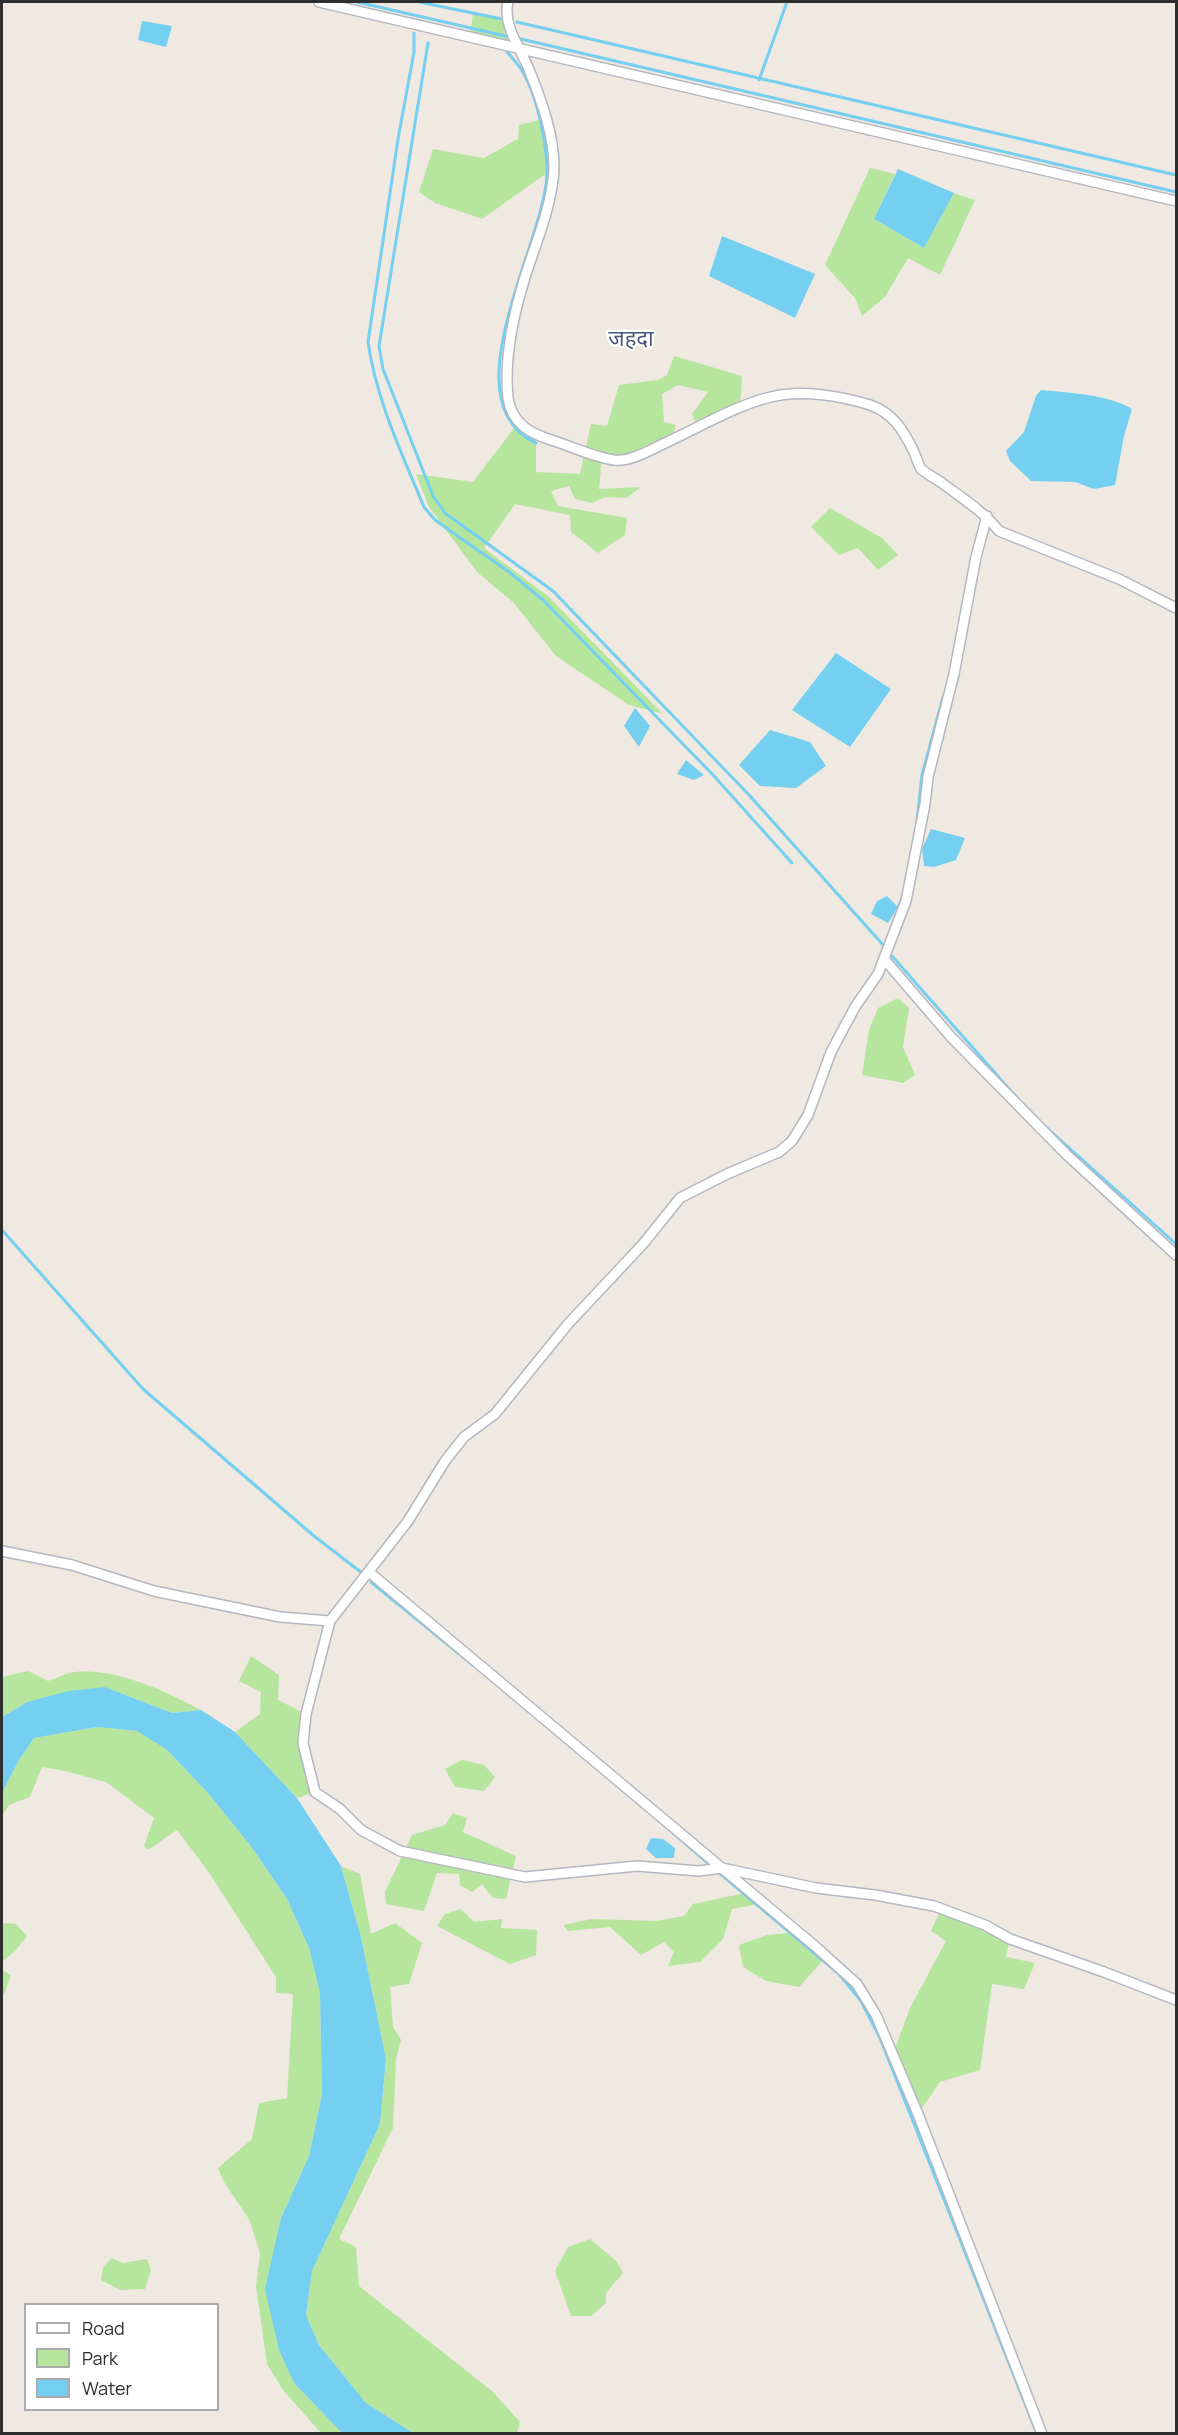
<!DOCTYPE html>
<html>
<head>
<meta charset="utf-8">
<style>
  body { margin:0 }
  #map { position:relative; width:1178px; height:2435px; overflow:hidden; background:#efe9e1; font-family:Manrope,sans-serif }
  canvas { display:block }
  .frame { position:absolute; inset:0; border:3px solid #2e2e2e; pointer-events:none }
  .legend { position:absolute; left:24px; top:2303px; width:195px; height:108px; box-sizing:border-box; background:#fff; border:2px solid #ababab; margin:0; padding:8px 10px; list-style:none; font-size:18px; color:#2e2e2e }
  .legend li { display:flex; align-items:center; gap:12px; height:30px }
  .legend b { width:30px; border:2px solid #ababab }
</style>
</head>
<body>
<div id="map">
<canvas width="1178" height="2435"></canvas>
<div class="frame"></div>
<ul class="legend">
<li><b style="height:8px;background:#fff"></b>Road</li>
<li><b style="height:16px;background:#b6e59e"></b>Park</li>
<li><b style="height:16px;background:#75cff0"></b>Water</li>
</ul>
</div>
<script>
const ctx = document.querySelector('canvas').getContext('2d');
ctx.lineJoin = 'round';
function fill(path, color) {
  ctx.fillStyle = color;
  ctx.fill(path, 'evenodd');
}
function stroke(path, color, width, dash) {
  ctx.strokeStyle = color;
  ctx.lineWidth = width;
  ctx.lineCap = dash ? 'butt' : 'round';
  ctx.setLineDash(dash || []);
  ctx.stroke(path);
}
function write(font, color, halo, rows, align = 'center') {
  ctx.font = font + ' Manrope,"Noto Sans Devanagari",sans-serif';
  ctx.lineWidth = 4.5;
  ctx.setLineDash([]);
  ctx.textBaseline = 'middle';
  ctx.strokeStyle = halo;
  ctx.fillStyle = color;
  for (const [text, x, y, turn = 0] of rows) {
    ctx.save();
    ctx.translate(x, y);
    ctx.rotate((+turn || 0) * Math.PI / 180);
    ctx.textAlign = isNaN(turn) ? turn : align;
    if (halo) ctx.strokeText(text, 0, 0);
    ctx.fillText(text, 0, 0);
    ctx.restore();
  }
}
const green = new Path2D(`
  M 506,9 L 517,46 L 470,38 L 473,13 L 501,19 Z
  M 547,118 L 554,168 L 482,219 L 435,203 L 419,192 L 433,149 L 484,158 L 518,139 L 519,125 Z
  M 870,168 L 895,174 L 874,219 L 924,248 L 954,193 L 975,200 L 940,275 L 908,258 L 885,297 L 862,316 L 855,298 L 825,265 Z
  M 674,356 L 742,376 L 740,409 L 698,428 L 692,414 L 708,392 L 678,385 L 662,394 L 664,422 L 676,425 L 671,441 L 637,456 L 602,456 L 599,489 L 641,487 L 627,498 L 605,497 L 592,503 L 575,499 L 569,486 L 551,491 L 558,506 L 627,518 L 625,535 L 598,553 L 571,532 L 570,515 L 515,504 L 484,548 L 548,596 L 663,714 L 629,705 L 556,656 L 514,603 L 477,572 L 429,507 L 416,474 L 473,482 L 518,423 L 536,435 L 536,472 L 580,474 L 591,424 L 607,426 L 619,385 L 658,380 L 667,375 Z
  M 830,508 L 882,538 L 898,555 L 878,570 L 858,548 L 839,555 L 811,527 Z
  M 898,998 L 909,1008 L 903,1047 L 915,1075 L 903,1083 L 862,1075 L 869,1030 L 878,1008 Z
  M 251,1656 L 279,1675 L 278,1700 L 306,1714 L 303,1743 L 315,1792 L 297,1798 L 235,1732 L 260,1714 L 261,1692 L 239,1681 Z
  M 28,1671 L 48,1681 C 57,1678 66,1673 75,1672 C 117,1668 165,1691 201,1710 L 172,1713 L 105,1687 L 27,1702 L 2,1717 L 2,1677 Z
  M 97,1727 L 137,1731 L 167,1750 L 207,1792 L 250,1845 L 287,1899 L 309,1948 L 320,1993 L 322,2094 L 309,2156 L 281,2218 L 276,2244 L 294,2383 L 342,2433 L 321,2433 L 283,2390 L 267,2364 L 256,2286 L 260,2253 L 249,2219 L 224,2182 L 218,2168 L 252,2139 L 259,2103 L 287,2098 L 293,1994 L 276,1993 L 276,1977 L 208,1871 L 177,1830 L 148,1850 L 144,1846 L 154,1818 L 106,1782 L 65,1771 L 42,1767 L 30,1797 L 9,1805 L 2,1816 L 2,1793 L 19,1760 L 34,1738 Z
  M 462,1760 L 484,1765 L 495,1777 L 484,1791 L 455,1787 L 445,1769 Z
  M 453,1813 L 467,1818 L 463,1832 L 516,1856 L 506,1899 L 493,1898 L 482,1884 L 472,1892 L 460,1885 L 459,1874 L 437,1873 L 424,1911 L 386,1904 L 385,1892 L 412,1835 L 445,1825 Z
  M 341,1866 L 360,1874 L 371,1934 L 395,1923 L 422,1943 L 409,1984 L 390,1987 L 393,2027 L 401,2040 L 396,2059 L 393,2128 L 339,2239 L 356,2247 L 359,2286 L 492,2391 L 520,2422 L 517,2433 L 413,2433 L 366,2403 L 319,2345 L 306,2315 L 312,2271 L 380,2124 L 386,2060 L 361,1937 Z
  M 750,1892 L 764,1903 L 732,1909 L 723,1939 L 700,1962 L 668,1966 L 674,1952 L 664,1942 L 641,1955 L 610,1927 L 568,1931 L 563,1925 L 592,1919 L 656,1921 L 684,1916 L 693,1904 Z
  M 461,1909 L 474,1922 L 502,1919 L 501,1928 L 537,1930 L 536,1955 L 510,1964 L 437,1926 L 445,1914 Z
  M 941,1909 L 1010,1939 L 1006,1957 L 1035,1963 L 1024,1989 L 992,1984 L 980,2070 L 940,2082 L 918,2114 L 893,2054 L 910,2008 L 946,1941 L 931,1931 Z
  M 2,1923 L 16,1924 L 27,1936 L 15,1951 L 2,1962 Z
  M 799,1932 L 827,1956 L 799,1987 L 766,1981 L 743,1967 L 739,1945 L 767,1935 Z
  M 2,1970 L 11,1975 L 4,1995 L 2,1996 Z
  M 590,2239 L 617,2262 L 623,2273 L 606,2293 L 606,2303 L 591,2316 L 571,2316 L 555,2271 L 568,2247 Z
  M 112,2258 L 123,2263 L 147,2259 L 151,2270 L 145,2289 L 120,2290 L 101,2280 L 103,2267 Z`);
const water = new Path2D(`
  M 142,21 L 172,26 L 166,47 L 138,40 Z
  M 898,169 L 954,193 L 924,248 L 874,219 Z
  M 722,236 L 815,274 L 795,318 L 709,276 Z
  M 1041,390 C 1070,393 1107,394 1132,409 L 1124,436 L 1115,485 L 1094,489 L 1075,482 L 1031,481 L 1010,461 L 1006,451 L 1024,432 L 1036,396 Z
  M 836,653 L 891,689 L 850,747 L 792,710 Z
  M 635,708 L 650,726 L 639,747 L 624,726 Z
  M 770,730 L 810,742 L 826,766 L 796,788 L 760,786 L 739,765 Z
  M 686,760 L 704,775 L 694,780 L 677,774 Z
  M 931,829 L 965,838 L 956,860 L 934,867 L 924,866 L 922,849 Z
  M 887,896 L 898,907 L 888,923 L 871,914 L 877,901 Z
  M 105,1687 L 172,1713 L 201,1710 L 235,1732 L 297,1798 L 341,1866 L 361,1937 L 386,2059 L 380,2124 L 312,2271 L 306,2315 L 319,2345 L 366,2403 L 413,2433 L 342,2433 L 294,2383 L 279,2350 L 265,2289 L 281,2218 L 309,2156 L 322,2094 L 320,1993 L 309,1948 L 287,1899 L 250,1845 L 207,1792 L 167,1750 L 137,1731 L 97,1727 L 34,1738 L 19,1760 L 2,1793 L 2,1717 L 27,1702 L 69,1691 Z
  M 651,1838 L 663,1839 L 675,1848 L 674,1858 L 656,1858 L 646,1849 Z`);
const stream = new Path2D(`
  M 357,2 L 510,37
  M 419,2 L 502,19
  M 517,22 L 1176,175
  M 414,33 L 414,52 L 398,139 L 368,342 C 376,399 402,454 424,507 L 435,520 L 509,572 L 543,600 L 714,776 L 792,863
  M 521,39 L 1176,192
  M 428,43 L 379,346 L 383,369 L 433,496 L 445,513 L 553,591 L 750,796 L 884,946
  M 507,52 C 513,59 520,66 524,74 C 537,97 547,144 547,171 C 548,238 446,401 536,443
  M 759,80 L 787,2
  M 917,821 L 922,775 L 943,697
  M 898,907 L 902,899
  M 892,956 L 1018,1099
  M 1037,1119 L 1176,1244
  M 2,1230 L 143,1389 L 314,1536 L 362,1573
  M 371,1582 L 474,1666
  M 672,1832 L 709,1864
  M 717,1871 L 839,1974 L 861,2001 L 880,2038 L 1037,2434`);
const street = new Path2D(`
  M 319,2 L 1176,201
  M 508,2 C 502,26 522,50 530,72 C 542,102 554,135 554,168 C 552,209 534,246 523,284 C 512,321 504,360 508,398 C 512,423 529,433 551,440 C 571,446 593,457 614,460 C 631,462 650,450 665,443 C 698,428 736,405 771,397 C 801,389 841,396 870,405 C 893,413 903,430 913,450 C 916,456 918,464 921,469 C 927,474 936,479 942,483 C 962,498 983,511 999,531 L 1119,579 L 1176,608
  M 987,516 L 976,557 L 954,674 L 928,777 L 925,804 L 906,901 L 878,974 L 855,1007 L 831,1052 L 808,1115 L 792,1141 L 779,1152 L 727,1174 L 680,1198 L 643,1244 L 568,1324 L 495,1414 L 464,1437 L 445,1461 L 408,1521 L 330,1621 L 306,1714 L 303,1743 L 315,1792 L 340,1809 L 361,1830 L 400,1851 L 525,1877 L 637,1866 L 699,1871 L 722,1868 L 816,1888 L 875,1895 L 934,1906 L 985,1925 L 1010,1939 L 1104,1972 L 1176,2000
  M 884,959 L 951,1037 L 1067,1155 L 1176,1255
  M 2,1551 L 72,1565 L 154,1591 L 280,1617 L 330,1621
  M 369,1572 L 816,1947 L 857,1984 L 876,2015 L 918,2114 L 1042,2434`);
const quarterNames = [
  ["जहदा",631,340]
];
fill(green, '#b6e59e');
fill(water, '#75cff0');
stroke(stream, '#75cff0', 3);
stroke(street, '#b4b7c1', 12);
stroke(street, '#fff', 9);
write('22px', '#4d5680', '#fff', quarterNames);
</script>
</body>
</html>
